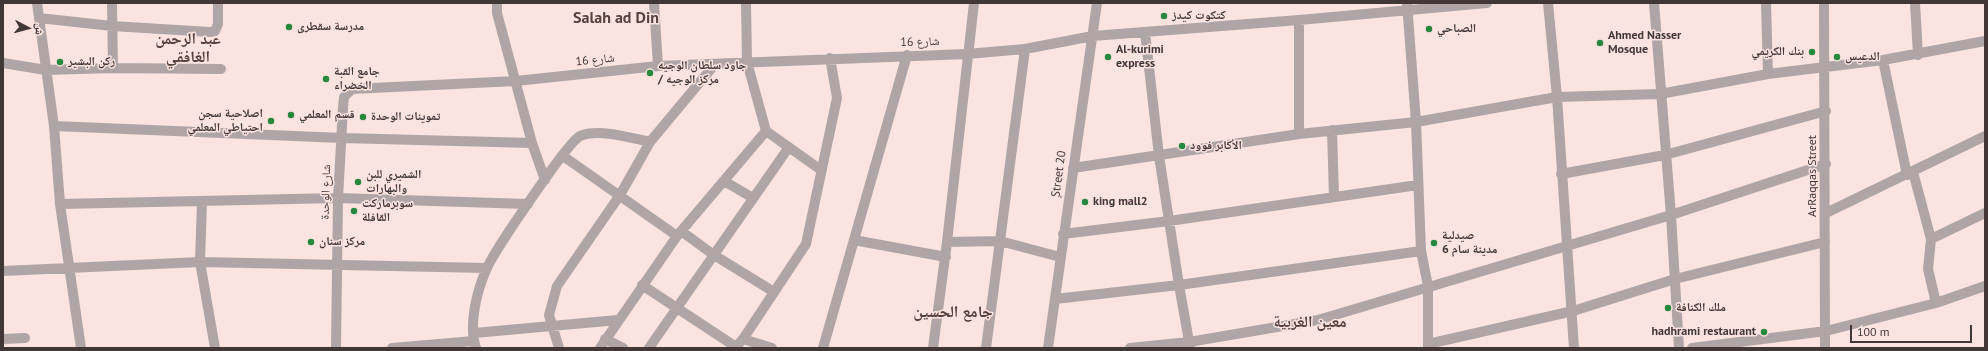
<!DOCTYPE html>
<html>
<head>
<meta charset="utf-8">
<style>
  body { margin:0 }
  #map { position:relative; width:1988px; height:351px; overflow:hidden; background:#fbe3df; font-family:"PT Sans","Noto Naskh Arabic",sans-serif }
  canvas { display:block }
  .frame { position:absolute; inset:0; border:4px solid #403736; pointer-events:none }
  .north { position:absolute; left:8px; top:8px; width:40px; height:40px; -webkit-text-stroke:3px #fbe3df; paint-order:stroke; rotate:96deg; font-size:11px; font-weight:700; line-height:16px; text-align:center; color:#403736 }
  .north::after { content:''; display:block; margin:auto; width:14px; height:18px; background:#403736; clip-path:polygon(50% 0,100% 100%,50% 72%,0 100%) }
  .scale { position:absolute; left:1850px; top:325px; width:122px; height:18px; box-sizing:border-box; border:2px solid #403736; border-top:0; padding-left:5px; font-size:12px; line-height:14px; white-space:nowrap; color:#403736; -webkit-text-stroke:3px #fbe3df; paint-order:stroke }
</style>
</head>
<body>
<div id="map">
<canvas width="1988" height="351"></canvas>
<div class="frame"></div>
<div class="north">ش</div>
<div class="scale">100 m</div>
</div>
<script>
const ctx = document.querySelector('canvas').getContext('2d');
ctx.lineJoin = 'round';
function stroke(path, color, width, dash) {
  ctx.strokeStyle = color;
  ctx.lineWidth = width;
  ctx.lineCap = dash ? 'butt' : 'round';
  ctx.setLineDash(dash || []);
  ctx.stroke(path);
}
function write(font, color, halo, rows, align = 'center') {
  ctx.font = font + ' "PT Sans","Noto Naskh Arabic",sans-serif';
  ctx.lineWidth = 3;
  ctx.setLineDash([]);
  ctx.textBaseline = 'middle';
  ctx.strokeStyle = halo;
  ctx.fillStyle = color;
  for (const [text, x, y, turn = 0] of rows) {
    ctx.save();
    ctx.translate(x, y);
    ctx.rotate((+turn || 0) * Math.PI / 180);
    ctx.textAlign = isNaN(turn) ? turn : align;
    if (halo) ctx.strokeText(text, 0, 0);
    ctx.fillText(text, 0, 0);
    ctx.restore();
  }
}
const minor = new Path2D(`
  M 37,3 L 54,126 L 60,204 L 81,348
  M 112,3 L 113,68
  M 497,3 L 497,13 L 532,143
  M 654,3 L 658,66
  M 1407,3 L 1416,122 L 1421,251 L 1428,286 L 1428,348
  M 1548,3 L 1557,97 L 1574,348
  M 1654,3 L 1671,215 L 1679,348
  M 1766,3 L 1768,74
  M 1824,3 L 1825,348
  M 1915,3 L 1918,55
  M 39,18 L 112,26 L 210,32 L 215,31 L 218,24 L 218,3
  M 1145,32 L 1159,156 L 1179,285 L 1190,347
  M 1883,60 L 1907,175
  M 3,63 L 46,70 L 113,68 L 221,69
  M 54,126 L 342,138 L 532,143 L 545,180
  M 1332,130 L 1334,197
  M 766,131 L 821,170
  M 1299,134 L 1299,20
  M 563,156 L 677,236
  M 1073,168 L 1299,134 L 1416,122 L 1557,97 L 1660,94 L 1768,74 L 1883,60 L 1985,41
  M 1913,172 L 1931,239 L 1928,269 L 1936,303
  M 1561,174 L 1665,155 L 1826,111
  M 724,181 L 753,198
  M 202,201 L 200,262 L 215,348
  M 60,204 L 338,198 L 528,204
  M 1826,213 L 1985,136
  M 681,231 L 714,255 L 774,292
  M 1063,234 L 1169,221 L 1418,185
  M 1931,239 L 1985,213
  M 854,240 L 946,257
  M 947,242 L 1000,241 L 1060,257
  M 3,271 L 200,262 L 487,268
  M 642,285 L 736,347
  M 1055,299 L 1179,285 L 1421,251
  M 474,333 L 618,320
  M 3,339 L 25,338
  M 605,339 L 623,348
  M 743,339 L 772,348
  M 1428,344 L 1573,311 L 1675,279 L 1825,242
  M 336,348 L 338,198 L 343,108 L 344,97 L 352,89 L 516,81 L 658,66 L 967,54 L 1025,49 L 1093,36 L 1299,20 L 1487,3
  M 392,348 L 474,341
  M 476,348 C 468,325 477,290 487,268 C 495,250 567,143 580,136 C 598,128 631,138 650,142
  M 559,348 L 549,315 L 557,286 L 620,195 L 650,142 L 715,64
  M 600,348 L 677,236 L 766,131 L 747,62 L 746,3
  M 649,348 L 789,147
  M 735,348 L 743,339 L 806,244 L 837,98 L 830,58
  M 823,348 L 907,55
  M 933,348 L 947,242 L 974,3
  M 986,348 L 1025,49
  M 1048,348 L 1097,3
  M 1130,348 L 1189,342 L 1318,320 L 1671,215 L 1826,164
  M 1692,348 L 1826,331 L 1936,303 L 1985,286`);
const markers = [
  [1164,16,4,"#26893d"],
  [289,27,4,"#26893d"],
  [1429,29,4,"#26893d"],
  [1600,43,4,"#26893d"],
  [1812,52,4,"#26893d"],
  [1108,57,4,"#26893d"],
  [1837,57,4,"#26893d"],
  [60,62,4,"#26893d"],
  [650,73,4,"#26893d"],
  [326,79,4,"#26893d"],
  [291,115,4,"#26893d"],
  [363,117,4,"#26893d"],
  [271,121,4,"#26893d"],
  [1182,146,4,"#26893d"],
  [358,182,4,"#26893d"],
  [1085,202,4,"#26893d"],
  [354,211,4,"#26893d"],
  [311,242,4,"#26893d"],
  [1434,243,4,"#26893d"],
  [1668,308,4,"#26893d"],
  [1764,332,4,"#26893d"]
];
const poiNames = [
  ["كتكوت كيدز",1172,16],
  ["مدرسة سقطرى",297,27],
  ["الصباحي",1437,29],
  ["Ahmed Nasser",1608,36],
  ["Mosque",1608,50],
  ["Al-kurimi",1116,50],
  ["express",1116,64],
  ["بنك الكريمي",1804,52,"right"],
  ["الدعيس",1845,57],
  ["ركن البشير",68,62],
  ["جاود سلطان الوجيه",658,66],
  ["/ مركز الوجيه",658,80],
  ["جامع القبة",334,72],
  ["الخضراء",334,86],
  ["اصلاحية سجن",263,114,"right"],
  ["احتياطي المعلمي",263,128,"right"],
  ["قسم المعلمي",299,115],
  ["تموينات الوحدة",371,117],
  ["الأكابر فوود",1190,146],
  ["الشميري للبن",366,175],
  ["والبهارات",366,189],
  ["king mall2",1093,202],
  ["سوبرمارکت",362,204],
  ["القافلة",362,218],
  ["صيدلية",1442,236],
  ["مدينة سام 6",1442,250],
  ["مركز سنان",319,242],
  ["ملك الكنافة",1676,308],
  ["hadhrami restaurant",1756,332,"right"]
];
const streetNames = [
  ["شارع 16",920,42,-2],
  ["شارع 16",595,60,-6],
  ["ٍStreet 20",1059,174,-82],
  ["ArRaqqas Street",1813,176,-90],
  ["شارع الوحدة",326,192,-88]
];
const districtNames = [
  ["Salah ad Din",616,18],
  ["عبد الرحمن",188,39],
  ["الغافقي",188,57],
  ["جامع الحسين",953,312],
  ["معين الغربية",1310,322]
];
stroke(minor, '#afa5a7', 10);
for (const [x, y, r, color] of markers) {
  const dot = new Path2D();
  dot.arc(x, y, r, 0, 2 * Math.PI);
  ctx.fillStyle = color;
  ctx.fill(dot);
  stroke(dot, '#fbe3df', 1.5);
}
write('bold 12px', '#403736', '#fbe3df', poiNames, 'left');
write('12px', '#403736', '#fbe3df', streetNames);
write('bold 16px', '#55423f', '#fbe3df', districtNames);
</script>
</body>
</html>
